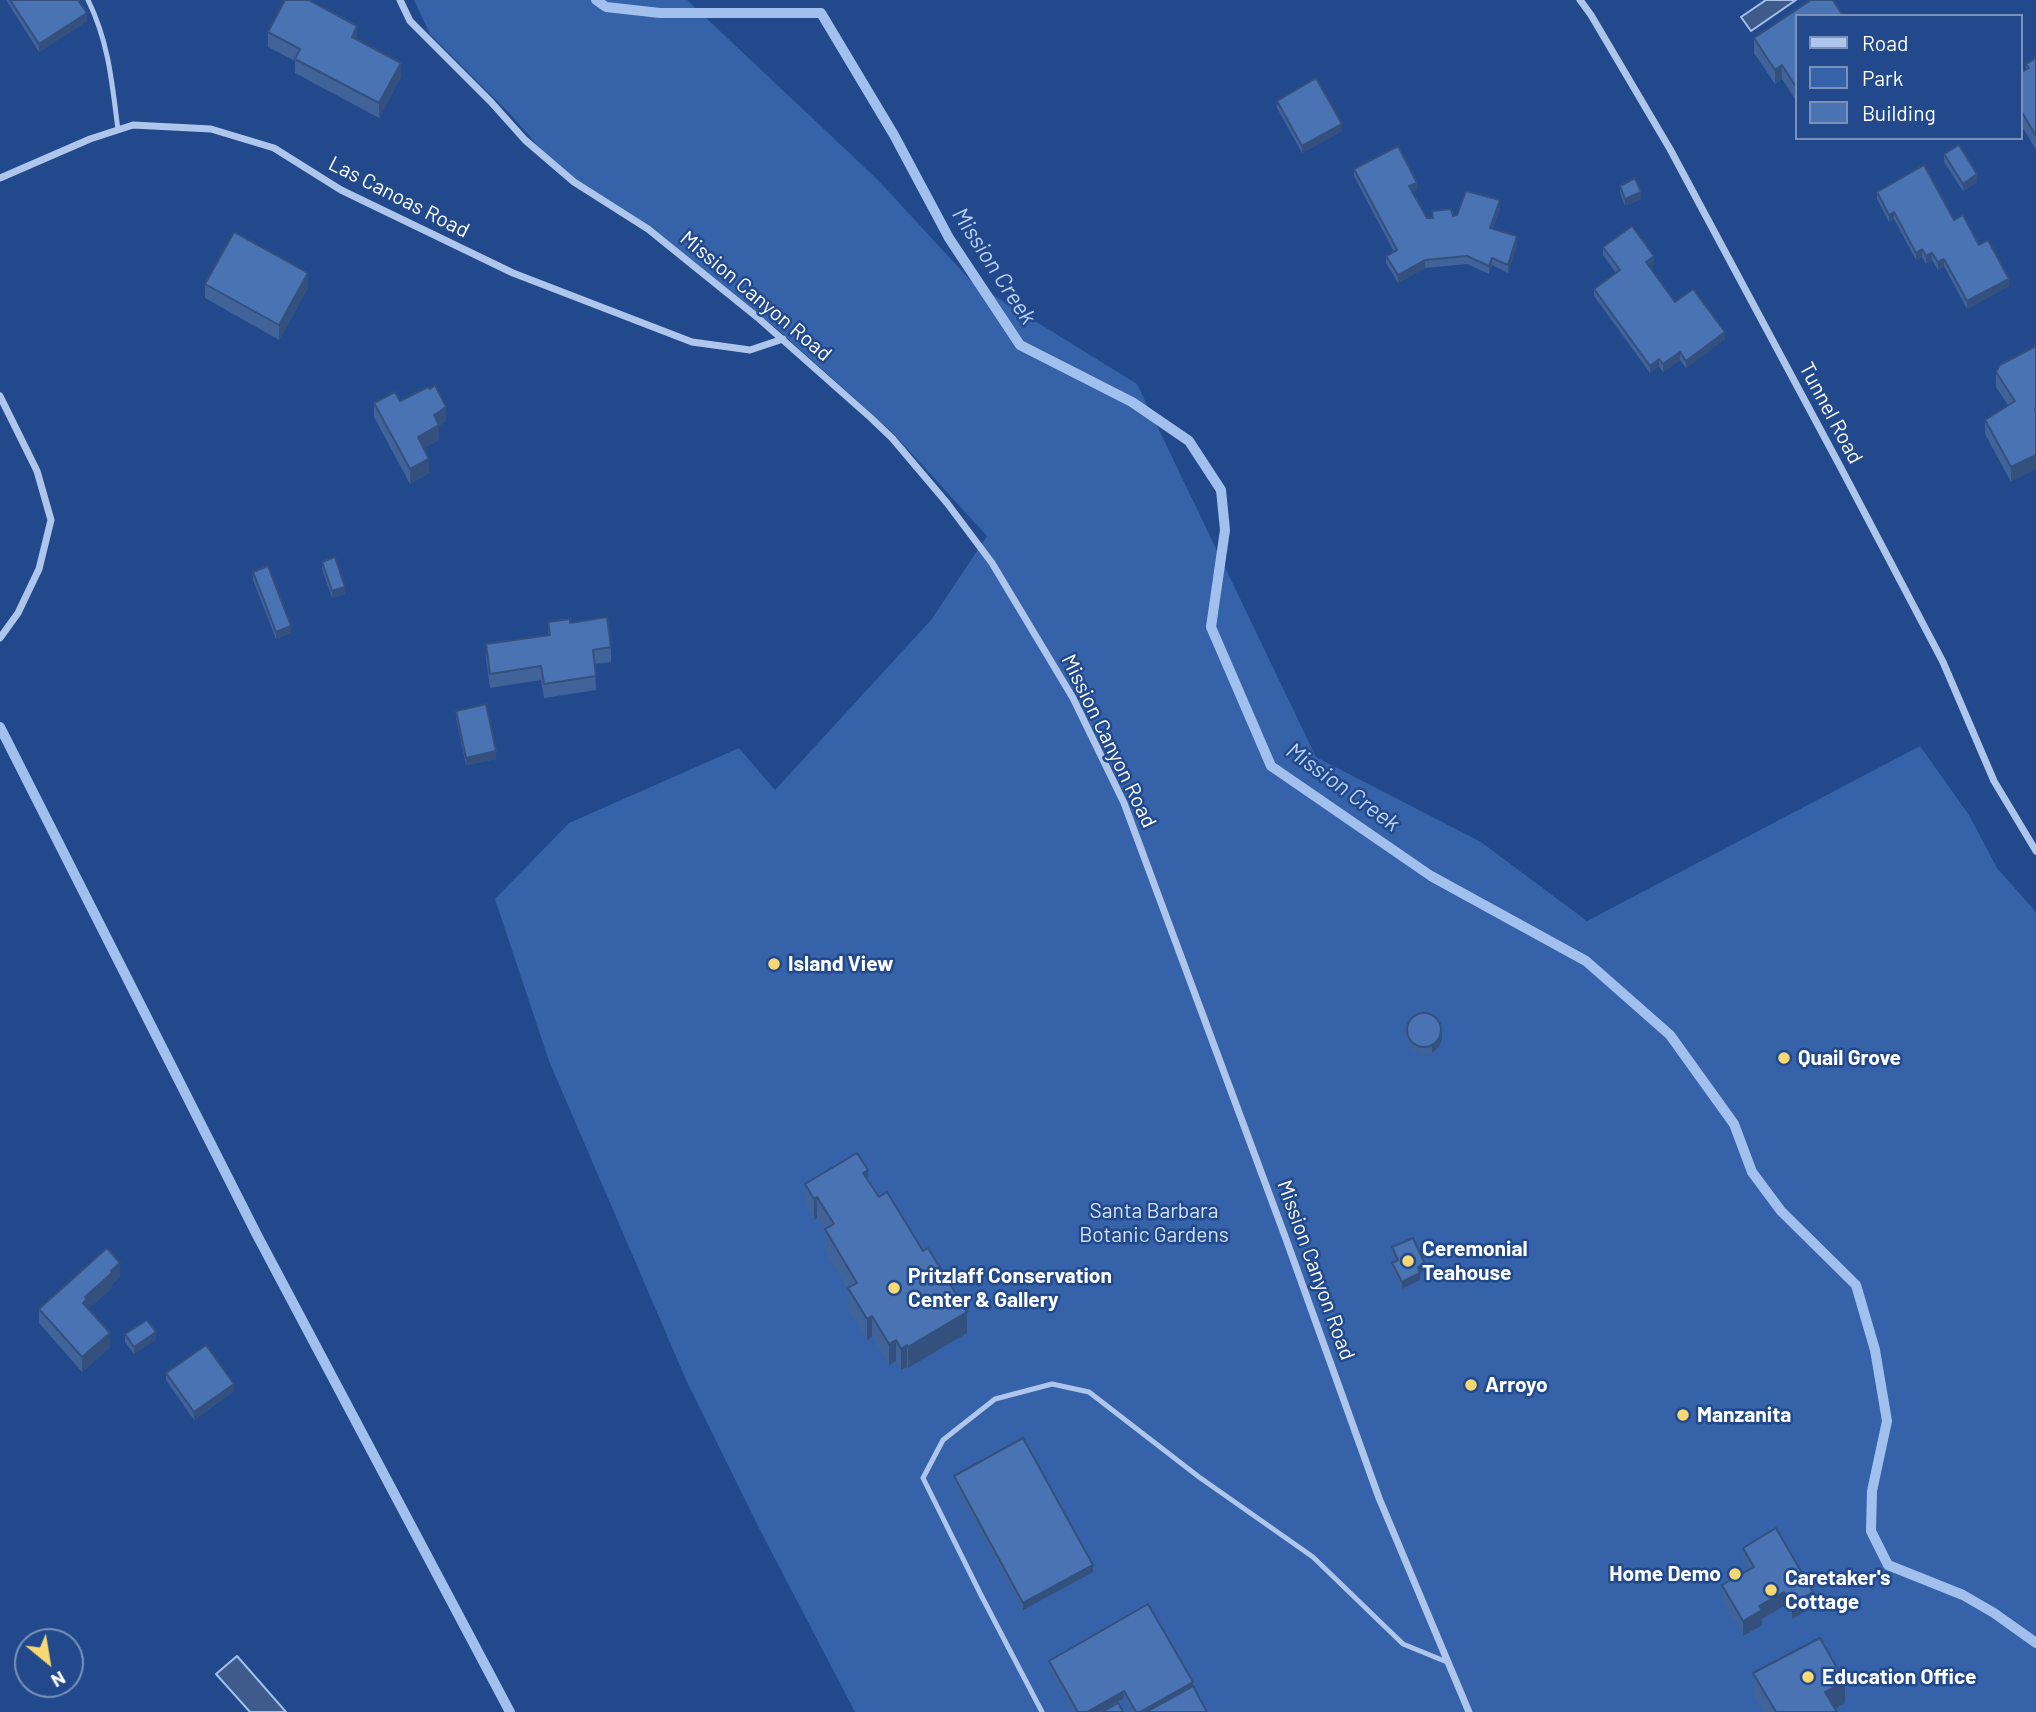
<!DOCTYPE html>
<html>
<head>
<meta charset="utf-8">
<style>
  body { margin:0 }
  #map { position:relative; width:2036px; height:1712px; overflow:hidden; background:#21498c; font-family:Barlow,sans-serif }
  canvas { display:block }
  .legend { position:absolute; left:1795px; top:14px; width:228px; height:126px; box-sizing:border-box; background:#21498c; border:2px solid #7a92ba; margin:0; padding:9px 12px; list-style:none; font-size:21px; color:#fff }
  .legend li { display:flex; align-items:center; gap:14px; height:35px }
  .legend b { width:35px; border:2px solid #7a92ba }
  .north { position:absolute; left:14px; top:1628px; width:70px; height:70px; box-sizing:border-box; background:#21498c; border:2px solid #7a92ba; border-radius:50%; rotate:150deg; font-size:19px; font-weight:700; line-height:28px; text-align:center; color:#fff }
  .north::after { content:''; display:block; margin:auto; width:24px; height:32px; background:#f8d870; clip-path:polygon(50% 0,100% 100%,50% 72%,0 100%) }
</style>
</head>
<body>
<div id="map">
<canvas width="2036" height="1712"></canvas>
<ul class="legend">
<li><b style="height:9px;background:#aec6eb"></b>Road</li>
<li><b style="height:19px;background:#3562a9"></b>Park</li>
<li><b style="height:19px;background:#4a73b3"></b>Building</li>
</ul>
<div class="north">N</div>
</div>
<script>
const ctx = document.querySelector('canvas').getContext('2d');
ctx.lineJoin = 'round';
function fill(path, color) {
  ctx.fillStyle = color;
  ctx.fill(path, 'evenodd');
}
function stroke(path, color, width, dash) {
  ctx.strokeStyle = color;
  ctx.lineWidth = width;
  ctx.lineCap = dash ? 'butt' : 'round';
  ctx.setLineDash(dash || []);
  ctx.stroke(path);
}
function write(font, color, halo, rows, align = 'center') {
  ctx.font = font + ' Barlow,sans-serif';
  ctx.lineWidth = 5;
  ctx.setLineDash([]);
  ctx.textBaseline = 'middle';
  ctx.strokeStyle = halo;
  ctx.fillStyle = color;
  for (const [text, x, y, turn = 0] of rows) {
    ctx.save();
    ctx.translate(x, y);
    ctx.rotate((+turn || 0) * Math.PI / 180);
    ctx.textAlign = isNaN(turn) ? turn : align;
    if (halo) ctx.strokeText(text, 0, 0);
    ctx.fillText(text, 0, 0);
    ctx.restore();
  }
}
const green = new Path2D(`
  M 414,0 L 687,0 L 878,180 L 972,282 L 1137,384 L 1316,757 L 1481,842 L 1587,921 L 1920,746 L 1969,815 L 1997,868 L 2036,912 L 2036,1712 L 855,1712 L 761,1532 L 687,1382 L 549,1061 L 495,899 L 569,823 L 739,748 L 775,790 L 931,620 L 987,536 L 891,431 L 777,329 L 668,242 L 594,195 L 545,154 L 511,115 L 430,34 Z`);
const water = new Path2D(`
  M 1766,0 L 1796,0 L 1751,31 L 1741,17 Z
  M 237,1656 L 286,1712 L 250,1712 L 216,1674 Z`);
const stream = new Path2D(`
  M 596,0 L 606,7 L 660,13 L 821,13 L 894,135 L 949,238 L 1020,345 L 1132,402 L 1189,441 L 1221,490 L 1225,530 L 1211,627 L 1271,766 L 1431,876 L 1586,961 L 1670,1035 L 1734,1124 L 1752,1172 L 1781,1211 L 1856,1285 L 1875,1350 L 1887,1421 L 1872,1491 L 1871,1531 L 1888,1565 L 1963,1595 L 1994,1613 L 2036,1643
  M 0,727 L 257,1235 L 510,1712`);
const lane = new Path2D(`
  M 88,0 C 109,43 112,83 118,130
  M 1042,1712 L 981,1595 L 923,1478 L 943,1440 L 995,1399 L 1052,1384 L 1089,1392 L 1199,1477 L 1313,1557 L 1403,1644 L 1447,1662`);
const street = new Path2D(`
  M 400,0 L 410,21 L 491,102 L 525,140 L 574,182 L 648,229 L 757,317 L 871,418 L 892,438 L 947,503 L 992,563 L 1073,698 L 1124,803 L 1286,1239 L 1379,1498 L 1469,1712
  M 1580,0 L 1591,15 L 1670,149 L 1841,468 L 1943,662 L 1994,781 L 2036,851
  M 0,178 L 90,139 L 133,125 L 211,129 L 274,148 L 341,190 L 513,273 L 692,342 L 750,350 L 783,339
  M 0,396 L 37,471 L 51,520 L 39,569 L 18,613 L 0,638`);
const wall = new Path2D(`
  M 6,0 L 78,0 L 87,21 L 39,52 Z
  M 1796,16 L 1796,101 L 1782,79 L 1775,84 L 1754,53 L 1754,38 Z
  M 268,32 L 357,40 L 401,77 L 379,118 L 295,73 L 295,61 L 268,47 Z
  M 2036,58 L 2036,150 L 2020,123 L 2020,73 L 2026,70 L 2026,64 Z
  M 1277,101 L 1342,131 L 1302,153 L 1277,108 Z
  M 1944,154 L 1977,182 L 1963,191 L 1944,162 Z
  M 1354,169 L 1417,190 L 1412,192 L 1427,218 L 1432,218 L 1432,211 L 1453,216 L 1500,208 L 1493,228 L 1517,244 L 1508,273 L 1492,265 L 1489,274 L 1467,264 L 1425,268 L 1398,283 L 1386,263 L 1386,256 L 1394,252 L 1354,176 Z
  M 1620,186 L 1641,199 L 1625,206 L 1620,193 Z
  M 1877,192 L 1954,220 L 1979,245 L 2009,286 L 1967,309 L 1944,266 L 1938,270 L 1932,260 L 1926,264 L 1922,257 L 1916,260 L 1894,219 L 1889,222 L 1877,199 Z
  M 1603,247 L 1654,264 L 1649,267 L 1675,302 L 1725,339 L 1686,368 L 1680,360 L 1663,372 L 1659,366 L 1650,373 L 1594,296 L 1594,289 L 1616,273 L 1603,255 Z
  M 205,284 L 308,288 L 279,340 L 205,298 Z
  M 2036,346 L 2011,482 L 1985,434 L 1985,420 L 2008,405 L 1996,387 L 1996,372 Z
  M 374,403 L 446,421 L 439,426 L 439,440 L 424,448 L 429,473 L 410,484 L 374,417 Z
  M 322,562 L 345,594 L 332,598 L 322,569 Z
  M 253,572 L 291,633 L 276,639 L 253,580 Z
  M 548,622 L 570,623 L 611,647 L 611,662 L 595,664 L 596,690 L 544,698 L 541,680 L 490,688 L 486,659 L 486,644 L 548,635 Z
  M 456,711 L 496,759 L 466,765 L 456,718 Z
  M 1407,1030 L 1442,1039 L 1439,1047 L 1432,1053 L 1423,1055 L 1415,1052 L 1409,1045 L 1407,1037 Z
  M 868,1180 L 967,1333 L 908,1368 L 907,1367 L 901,1370 L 896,1361 L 889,1365 L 872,1337 L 867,1340 L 848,1310 L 848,1290 L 825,1251 L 825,1230 L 817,1218 L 814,1220 L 805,1205 L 805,1184 Z
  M 1392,1247 L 1425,1271 L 1420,1273 L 1420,1280 L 1402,1289 L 1392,1270 L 1392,1263 L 1396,1262 L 1392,1255 Z
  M 120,1277 L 112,1284 L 112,1288 L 88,1309 L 110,1347 L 82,1372 L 39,1323 L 39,1309 Z
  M 125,1334 L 156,1339 L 134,1354 L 125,1342 Z
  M 166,1373 L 234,1391 L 194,1420 L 166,1380 Z
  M 954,1476 L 1093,1572 L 1023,1610 L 954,1483 Z
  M 1743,1548 L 1813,1607 L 1792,1619 L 1784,1606 L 1762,1619 L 1762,1625 L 1743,1636 L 1722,1599 L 1722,1585 L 1748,1570 L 1743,1562 Z
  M 1049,1661 L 1193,1686 L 1208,1712 L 1132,1712 L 1124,1698 L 1100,1712 L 1074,1712 L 1049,1669 Z
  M 1753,1673 L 1845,1703 L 1834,1708 L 1837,1712 L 1763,1712 L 1753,1695 Z`);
const shadedWall = new Path2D(`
  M 87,13 L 87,21 L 39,52 L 39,44 Z
  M 357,26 L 357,40 L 352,37 Z
  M 401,63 L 401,77 L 379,118 L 379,103 Z
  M 1782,65 L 1782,79 L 1775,84 L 1775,70 Z
  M 1342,124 L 1342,131 L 1302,153 L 1302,146 Z
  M 1977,174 L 1977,182 L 1963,191 L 1963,184 Z
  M 1417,183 L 1417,190 L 1409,193 L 1409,186 Z
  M 1641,192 L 1641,199 L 1625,206 L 1625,199 Z
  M 1500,200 L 1500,208 L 1490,235 L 1490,228 Z
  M 1894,212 L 1894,219 L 1889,222 L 1889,215 Z
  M 1517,236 L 1517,244 L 1508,273 L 1508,265 Z
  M 1922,249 L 1922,257 L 1916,260 L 1916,253 Z
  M 1932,253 L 1932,260 L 1926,264 L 1926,256 Z
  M 1654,256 L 1654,264 L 1646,270 L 1646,262 Z
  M 1492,258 L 1492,265 L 1489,274 L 1489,266 Z
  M 1944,259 L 1944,266 L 1938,270 L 1938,262 Z
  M 1425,260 L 1425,268 L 1398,283 L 1398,275 Z
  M 308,273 L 308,288 L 279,340 L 279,325 Z
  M 2009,279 L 2009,286 L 1967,309 L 1967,301 Z
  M 1725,332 L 1725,339 L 1686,368 L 1686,361 Z
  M 1680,352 L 1680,360 L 1663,372 L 1663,364 Z
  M 1659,359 L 1659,366 L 1650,373 L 1650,366 Z
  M 446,407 L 446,421 L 439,426 L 439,440 L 418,452 L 418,437 L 434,415 Z
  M 2036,455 L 2036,469 L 2011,482 L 2011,467 Z
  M 429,459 L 429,473 L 410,484 L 410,469 Z
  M 345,587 L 345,594 L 332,598 L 332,591 Z
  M 291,626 L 291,633 L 276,639 L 276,632 Z
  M 496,751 L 496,759 L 466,765 L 466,758 Z
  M 1442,1031 L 1442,1039 L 1439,1047 L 1432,1053 L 1432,1046 Z
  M 868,1170 L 868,1191 L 863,1173 Z
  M 817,1197 L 817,1218 L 814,1220 L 814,1199 Z
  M 120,1263 L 120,1277 L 112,1284 L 112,1288 L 87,1310 L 83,1303 L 85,1297 L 111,1271 Z
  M 1425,1264 L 1425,1271 L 1420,1273 L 1420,1280 L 1402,1289 L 1402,1282 L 1418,1267 Z
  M 967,1312 L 967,1333 L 908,1368 L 908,1347 Z
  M 872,1316 L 872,1337 L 867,1340 L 867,1319 Z
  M 156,1332 L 156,1339 L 134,1354 L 134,1347 Z
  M 110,1333 L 110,1347 L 82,1372 L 82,1357 Z
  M 896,1340 L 896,1361 L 889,1365 L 889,1344 Z
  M 907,1345 L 907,1367 L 901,1370 L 901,1349 Z
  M 234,1384 L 234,1391 L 194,1420 L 194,1412 Z
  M 1093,1565 L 1093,1572 L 1023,1610 L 1023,1603 Z
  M 1784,1592 L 1784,1606 L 1762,1619 L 1762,1625 L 1743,1636 L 1743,1621 L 1759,1606 Z
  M 1813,1592 L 1813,1607 L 1792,1619 L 1792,1604 Z
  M 1193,1682 L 1193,1689 L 1153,1712 L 1140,1712 Z
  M 1845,1682 L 1845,1703 L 1828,1712 L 1825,1692 Z
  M 1124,1691 L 1124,1698 L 1100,1712 L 1087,1712 Z`);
const building = new Path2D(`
  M 10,0 L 78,0 L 87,13 L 39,44 Z
  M 285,0 L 309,0 L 357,26 L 352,37 L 401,63 L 379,103 L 295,59 L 300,49 L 268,32 Z
  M 1811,0 L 1833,0 L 1843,16 L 1796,16 L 1796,87 L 1782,65 L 1775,70 L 1754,38 Z
  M 2036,58 L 2036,136 L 2020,109 L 2020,73 L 2029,68 L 2026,64 Z
  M 1316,78 L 1342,124 L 1302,146 L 1277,101 Z
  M 1959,145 L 1977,174 L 1963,184 L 1944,154 Z
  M 1398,146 L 1417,183 L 1409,186 L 1427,218 L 1433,218 L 1432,211 L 1451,209 L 1453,216 L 1457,215 L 1466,191 L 1500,200 L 1490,228 L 1517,236 L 1508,265 L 1492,258 L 1489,266 L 1467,256 L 1425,260 L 1398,275 L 1386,256 L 1397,250 L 1354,169 Z
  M 1924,165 L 1954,220 L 1963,215 L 1979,245 L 1988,240 L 2009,279 L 1967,301 L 1944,259 L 1938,262 L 1932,253 L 1926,256 L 1922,249 L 1916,253 L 1894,212 L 1889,215 L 1877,192 Z
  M 1635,178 L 1641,192 L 1625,199 L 1620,186 Z
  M 1632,226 L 1654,256 L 1646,262 L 1675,302 L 1693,289 L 1725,332 L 1686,361 L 1680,352 L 1663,364 L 1659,359 L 1650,366 L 1594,289 L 1620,270 L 1603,247 Z
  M 234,232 L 308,273 L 279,325 L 205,284 Z
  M 2036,346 L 2036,409 L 2035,409 L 2036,411 L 2036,455 L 2011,467 L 1985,420 L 2015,401 L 1996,372 L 2000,365 Z
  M 435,385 L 446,407 L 434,415 L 439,425 L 418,437 L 429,459 L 410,469 L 374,403 L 395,392 L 400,401 L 428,387 L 430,389 Z
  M 335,557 L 345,587 L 332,591 L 322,562 Z
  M 268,566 L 291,626 L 276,632 L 253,572 Z
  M 607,617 L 611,647 L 593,650 L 596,676 L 544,684 L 541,666 L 490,674 L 486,644 L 550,635 L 548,622 L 570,619 L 570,623 Z
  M 486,704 L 496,751 L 466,758 L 456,711 Z
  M1407 1030a17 17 0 1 1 34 0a17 17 0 1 1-34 0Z
  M 857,1153 L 868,1170 L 863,1173 L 879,1197 L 887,1192 L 923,1251 L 928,1248 L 967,1312 L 908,1347 L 907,1345 L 901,1349 L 896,1340 L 889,1344 L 872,1316 L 867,1319 L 848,1288 L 857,1283 L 825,1229 L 834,1224 L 817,1197 L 814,1199 L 805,1184 Z
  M 1413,1238 L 1425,1264 L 1418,1267 L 1420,1273 L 1402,1282 L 1392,1263 L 1398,1260 L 1392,1247 Z
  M 107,1248 L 120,1263 L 111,1271 L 112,1273 L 85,1297 L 87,1299 L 83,1303 L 110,1333 L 82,1357 L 39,1309 Z
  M 147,1320 L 156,1332 L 134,1347 L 125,1334 Z
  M 206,1345 L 234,1384 L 194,1412 L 166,1373 Z
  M 1023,1438 L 1093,1565 L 1023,1603 L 954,1476 Z
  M 1776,1528 L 1813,1592 L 1792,1604 L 1784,1592 L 1759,1606 L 1762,1610 L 1743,1621 L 1722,1585 L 1754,1567 L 1743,1548 Z
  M 1148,1604 L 1193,1682 L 1140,1712 L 1136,1712 L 1124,1691 L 1087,1712 L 1078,1712 L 1049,1661 Z
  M 1820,1638 L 1845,1682 L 1825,1692 L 1837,1712 L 1776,1712 L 1753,1673 Z
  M 1193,1686 L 1207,1712 L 1146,1712 Z
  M 1118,1703 L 1123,1712 L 1102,1712 Z`);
const markers = [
  [774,964,7,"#f8d870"],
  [1784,1058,7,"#f8d870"],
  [1408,1261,7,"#f8d870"],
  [894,1288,7,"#f8d870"],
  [1471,1385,7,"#f8d870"],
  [1683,1415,7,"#f8d870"],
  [1735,1574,7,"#f8d870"],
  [1771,1590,7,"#f8d870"],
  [1808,1677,7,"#f8d870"]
];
const streetNames = [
  ["Las Canoas Road",399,197,27],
  ["Mission Canyon Road",756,296,40],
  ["Tunnel Road",1831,413,62],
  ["Mission Canyon Road",1109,741,64],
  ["Mission Canyon Road",1316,1270,70]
];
const poiNames = [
  ["Island View",788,964],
  ["Quail Grove",1798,1058],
  ["Ceremonial",1422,1249],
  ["Teahouse",1422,1273],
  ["Pritzlaff Conservation",908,1276],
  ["Center & Gallery",908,1300],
  ["Arroyo",1485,1385],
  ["Manzanita",1697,1415],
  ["Home Demo",1721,1574,"right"],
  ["Caretaker's",1785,1578],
  ["Cottage",1785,1602],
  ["Education Office",1822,1677]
];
const parkNames = [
  ["Santa Barbara",1154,1211],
  ["Botanic Gardens",1154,1235]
];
const waterNames = [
  ["Mission Creek",994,266,57],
  ["Mission Creek",1343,787,36]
];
fill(green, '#3562a9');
fill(water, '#3e5b8b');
stroke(water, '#a2c0ed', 2);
stroke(stream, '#a2c0ed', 10);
stroke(lane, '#aec6eb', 5);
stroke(street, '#aec6eb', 7);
fill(wall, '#40639a');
fill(shadedWall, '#34507d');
fill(building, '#4a73b3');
stroke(building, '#34507d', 2);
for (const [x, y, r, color] of markers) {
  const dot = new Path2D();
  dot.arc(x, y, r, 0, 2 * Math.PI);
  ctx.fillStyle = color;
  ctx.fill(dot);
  stroke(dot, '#21498c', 2.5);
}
write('21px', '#fff', '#21498c', streetNames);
write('bold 21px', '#fff', '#21498c', poiNames, 'left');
write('21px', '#d3e2f8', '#21498c', parkNames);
write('italic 23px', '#bad1f2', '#21498c', waterNames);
</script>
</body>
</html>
